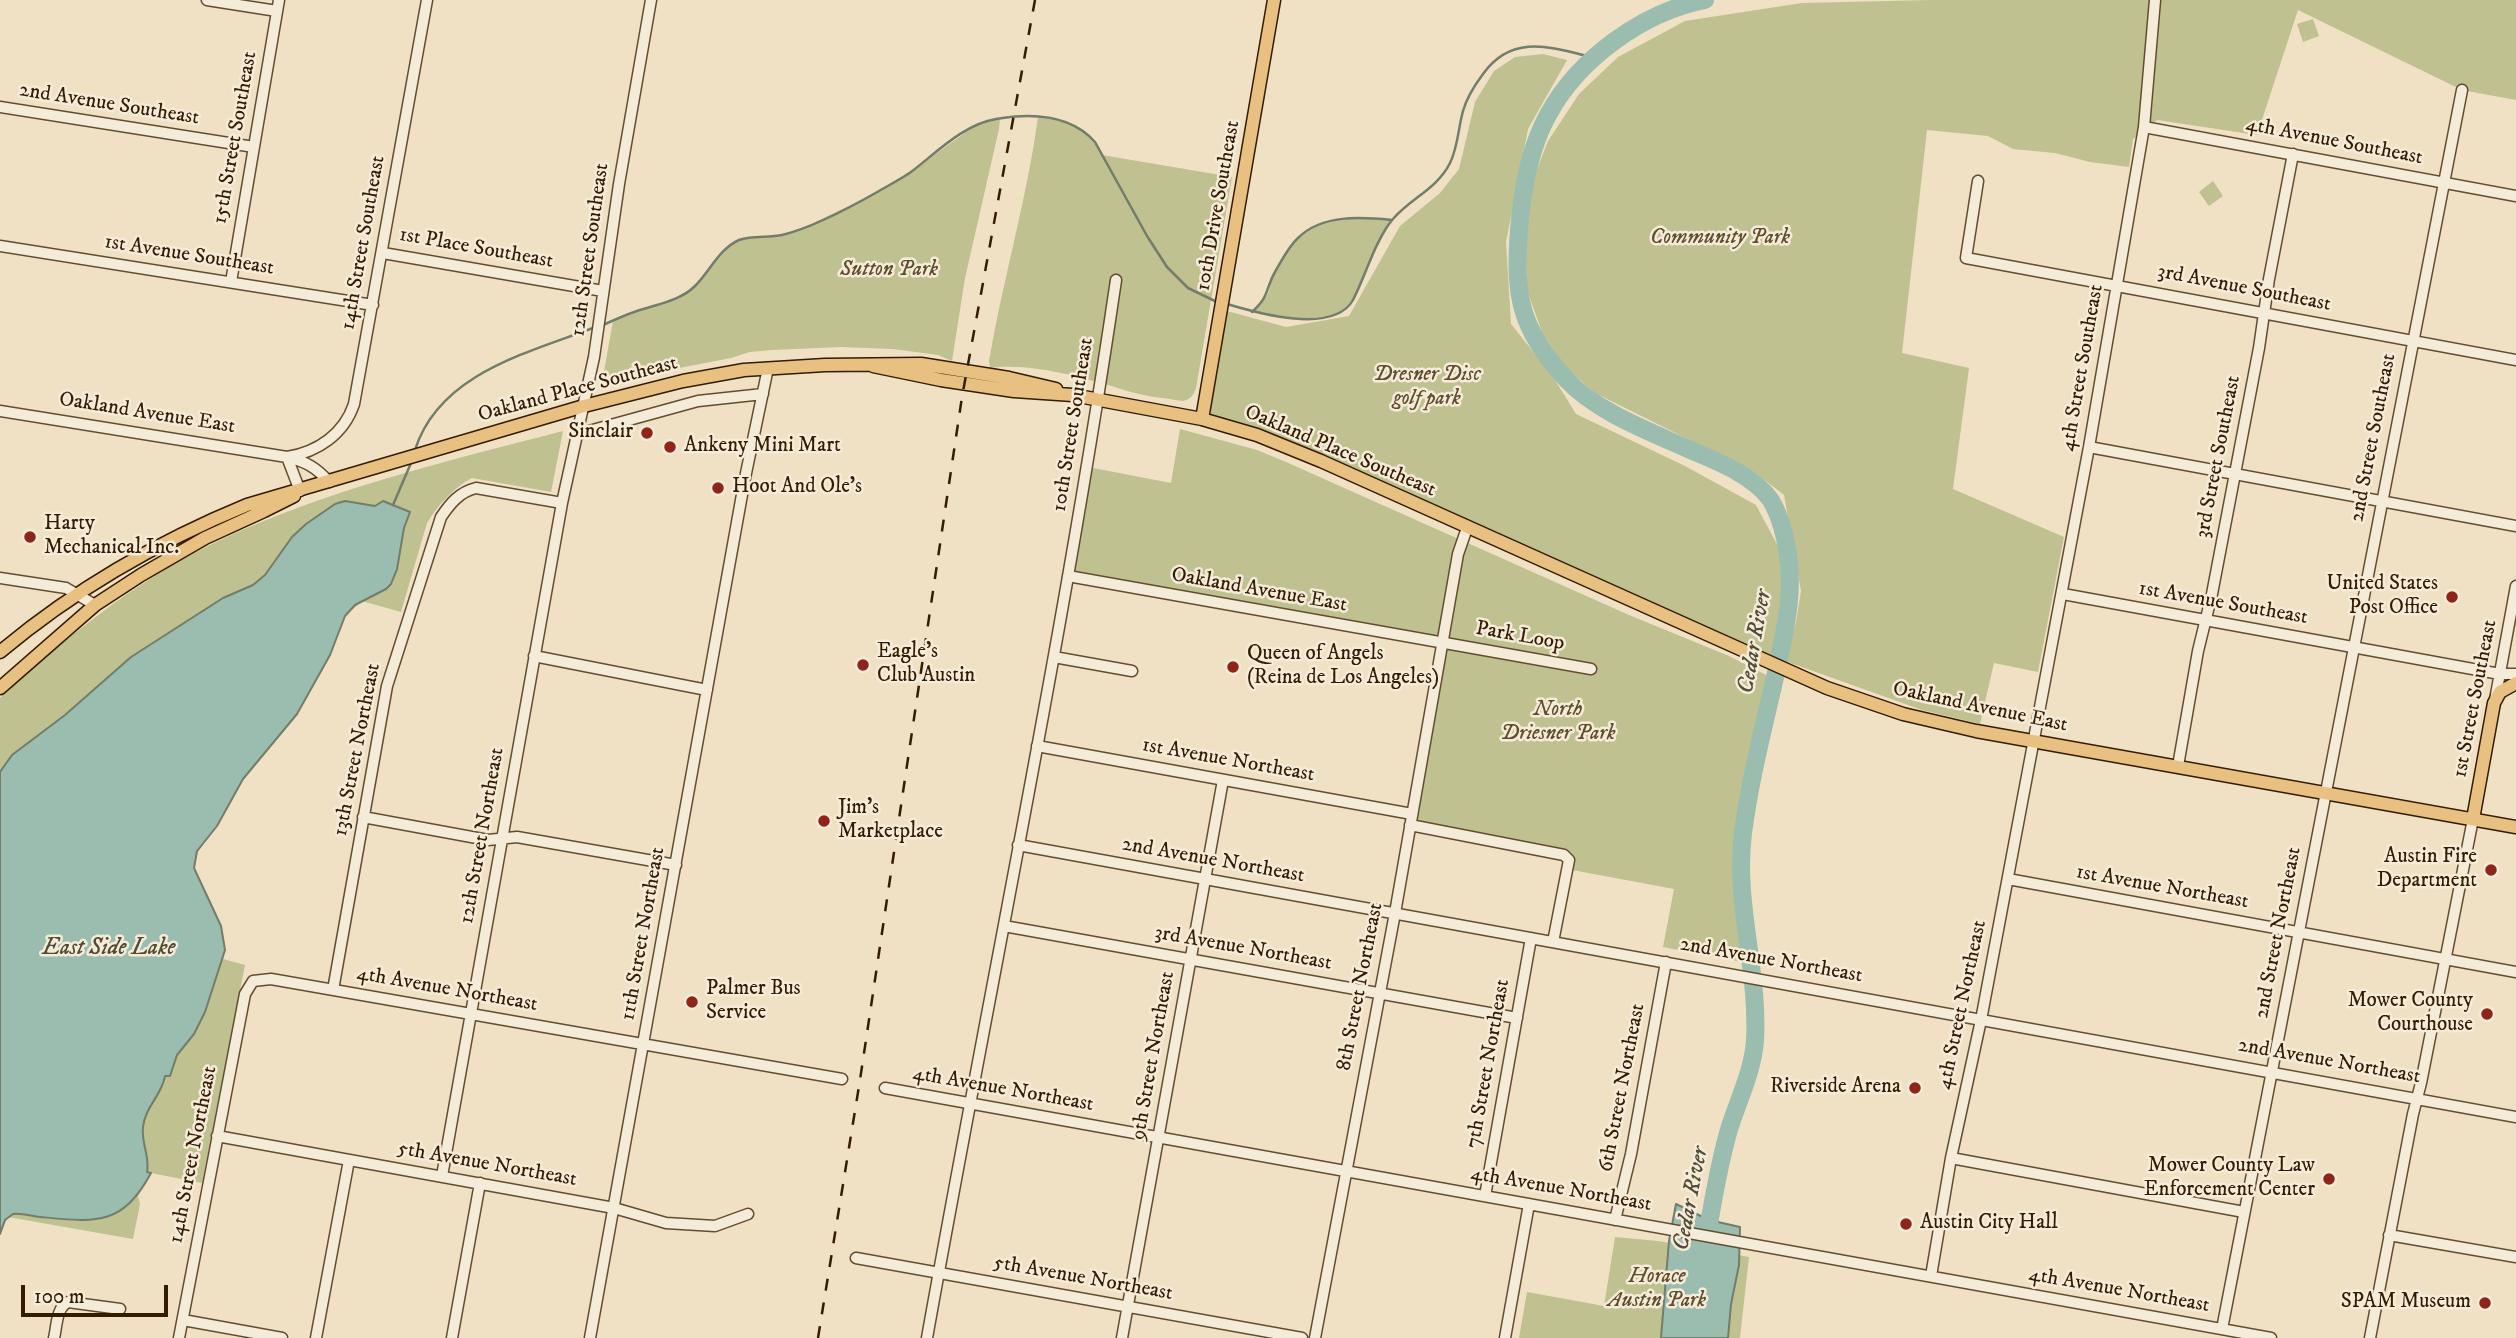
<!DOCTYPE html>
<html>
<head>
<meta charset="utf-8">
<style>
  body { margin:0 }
  #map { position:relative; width:2516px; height:1338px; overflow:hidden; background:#f0e0c4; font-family:"IM FELL DW Pica",serif }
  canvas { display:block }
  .scale { position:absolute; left:21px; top:1285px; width:147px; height:32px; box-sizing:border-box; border:4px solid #341c00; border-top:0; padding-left:9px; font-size:21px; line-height:24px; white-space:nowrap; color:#341c00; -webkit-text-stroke:5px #f5ebd9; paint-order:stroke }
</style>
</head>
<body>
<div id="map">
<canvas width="2516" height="1338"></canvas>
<div class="scale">100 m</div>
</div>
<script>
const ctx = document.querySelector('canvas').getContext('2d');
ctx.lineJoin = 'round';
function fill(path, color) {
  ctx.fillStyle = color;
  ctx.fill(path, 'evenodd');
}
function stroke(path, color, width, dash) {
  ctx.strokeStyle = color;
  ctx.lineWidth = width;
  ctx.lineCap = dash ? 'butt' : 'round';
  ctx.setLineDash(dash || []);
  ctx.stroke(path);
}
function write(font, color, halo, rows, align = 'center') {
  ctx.font = font + ' "IM FELL DW Pica",serif';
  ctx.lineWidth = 5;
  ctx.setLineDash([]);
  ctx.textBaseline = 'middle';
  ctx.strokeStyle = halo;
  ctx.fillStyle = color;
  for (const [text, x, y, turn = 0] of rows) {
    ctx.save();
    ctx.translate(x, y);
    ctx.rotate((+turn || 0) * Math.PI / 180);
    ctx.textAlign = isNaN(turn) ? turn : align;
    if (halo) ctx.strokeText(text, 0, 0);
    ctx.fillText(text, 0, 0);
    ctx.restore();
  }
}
const green = new Path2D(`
  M 1931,0 L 2516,0 L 2516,100 L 2462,90 L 2298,10 L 2257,135 L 2157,120 L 2133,139 L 2129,167 L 2090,162 L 2055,153 L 2013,149 L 1988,136 L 1927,130 L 1902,353 L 1969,368 L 1953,489 L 2064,537 L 2038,672 L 1994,663 L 1980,724 L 1922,710 L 1785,661 L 1796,622 L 1801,591 L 1784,495 L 1754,472 L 1595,393 L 1563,365 L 1542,332 L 1527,290 L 1525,234 L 1534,177 L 1548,141 L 1579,94 L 1618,57 L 1685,21 L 1802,3 Z
  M 2313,19 L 2319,36 L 2303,42 L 2297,24 Z
  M 1543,54 L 1567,60 L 1528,129 L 1506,242 L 1511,324 L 1552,375 L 1576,414 L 1685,466 L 1756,505 L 1779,548 L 1784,597 L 1774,657 L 1468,523 L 1286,439 L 1210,414 L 1227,311 L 1286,327 L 1349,316 L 1400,226 L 1440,193 L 1459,169 L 1475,102 L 1494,71 L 1515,57 Z
  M 1038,117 C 1071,119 1086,126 1102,155 L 1232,177 L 1196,388 C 1193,396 1191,399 1183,401 C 1163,398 1142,396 1124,390 C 1087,378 1029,362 990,368 L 989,361 C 1003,279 1027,199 1038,117 Z
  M 995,119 L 1000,119 L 999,129 L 965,278 L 952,361 L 938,355 L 893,349 L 841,347 L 772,350 L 750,352 L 731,358 L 669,370 L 601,388 L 613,321 L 679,297 L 695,286 L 728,247 L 740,240 L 781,235 L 807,226 L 876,193 L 908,174 L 973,127 Z
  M 2213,181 L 2223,196 L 2209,206 L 2199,192 Z
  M 1350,217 L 1392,220 L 1366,268 L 1354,298 L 1342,311 L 1333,315 L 1305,319 L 1278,317 L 1252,312 L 1268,294 L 1274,273 L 1297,238 L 1322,223 Z
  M 1180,429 L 1257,450 L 1286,462 L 1629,615 L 1729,656 L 1774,679 C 1760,742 1737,815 1740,879 C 1741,908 1749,935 1752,964 L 1663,947 L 1674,889 L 1567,869 L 1569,860 L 1410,825 L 1443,643 L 1068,576 L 1088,467 L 1171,483 Z
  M 563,431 L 551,492 L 472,478 C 454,487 438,505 427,523 L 401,612 L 362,601 L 345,616 L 330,655 L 297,714 L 243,779 L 217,826 L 195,856 L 194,868 L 223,934 L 225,950 L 223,959 L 245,965 L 202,1183 L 151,1173 L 138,1196 L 140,1204 L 133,1239 L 8,1217 L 0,1234 L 0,698 C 65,638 134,582 214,543 C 322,491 447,461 563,431 Z
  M 1615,1237 L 1658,1241 L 1749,1257 L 1740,1338 L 1519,1338 L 1527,1292 L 1604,1306 Z`);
const water = new Path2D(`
  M 345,501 L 375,506 L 383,501 L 410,512 L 404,528 L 397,569 L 391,584 L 386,589 L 355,605 L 345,616 L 330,655 L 297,714 L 243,779 L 217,826 L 197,851 L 194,868 L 221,926 L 225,950 L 205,1012 L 194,1034 L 177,1055 L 170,1076 L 165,1076 C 162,1095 145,1107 143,1127 C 141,1144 150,1155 147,1172 L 151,1173 C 122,1227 95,1222 40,1217 C 31,1216 22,1213 13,1214 L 5,1220 L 0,1234 L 0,772 L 12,755 L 65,715 L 131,657 L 223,598 L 253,585 L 265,575 L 292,537 L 306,524 L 335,504 Z
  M 1676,1204 L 1709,1220 L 1740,1227 L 1739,1265 L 1731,1304 L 1728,1338 L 1661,1338 L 1669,1241 Z`);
const stream = new Path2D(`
  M 1227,304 C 1257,313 1333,335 1353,300 C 1365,277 1376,238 1393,219 C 1411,198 1437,189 1450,163 C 1458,147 1458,129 1463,111 C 1467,97 1474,86 1483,74 C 1513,32 1553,48 1595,58
  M 1252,312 C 1271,295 1265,288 1276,270 C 1282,260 1289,246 1298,238 C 1322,214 1361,217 1392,220
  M 603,325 C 614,320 625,315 637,311 C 657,304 680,301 695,286 C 710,271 719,249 739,240 C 753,235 768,238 782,235 C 812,228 851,207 879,191 C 889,185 901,179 911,172 C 936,153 964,124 996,119 C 1031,113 1070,114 1095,142 L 1147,236 L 1167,267 L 1188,288 L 1217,302
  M 415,450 C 439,374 527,353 593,328
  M 393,505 L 411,463`);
const river = new Path2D(`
  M 1705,0 C 1643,12 1578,59 1548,115 C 1529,149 1522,191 1519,230 C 1514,296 1520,329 1566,379 C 1597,413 1654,433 1695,452 C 1721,463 1753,476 1770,499 C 1779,513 1784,532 1787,548 C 1795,592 1785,630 1776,673 C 1764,726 1750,779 1743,833 C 1734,903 1759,970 1755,1040 C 1753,1072 1737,1102 1728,1133 C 1718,1169 1712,1205 1706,1242`);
const minor = new Path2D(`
  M 207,0 L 277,11
  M 0,107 L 254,147
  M 2144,127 L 2516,196
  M 1978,181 L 1966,258 L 2516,360
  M 0,246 L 373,305
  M 383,253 L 603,291
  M 231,282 L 279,0
  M 0,411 L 287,457 C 305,461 317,468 329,482
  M 578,434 L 698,401 L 763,394
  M 2089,447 L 2516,526
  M 287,457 C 318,452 344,434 354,404 L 427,0
  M 287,457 L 300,491
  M 1068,576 L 1591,669
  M 0,578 L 66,588 L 95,605
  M 2063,594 L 2500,674 L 2516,674
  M 534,656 L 707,690
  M 1054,657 L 1132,671
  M 2495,700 L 2516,586
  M 1037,746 L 1412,814
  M 2178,766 L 2198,651 L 2212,594 L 2259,348 L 2269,279 L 2293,154
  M 363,817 L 488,840 L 517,837 L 676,865
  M 1410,825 L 1564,855 L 1569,860 L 1553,942
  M 1018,845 L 2516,1117
  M 2008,879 L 2516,972
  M 1004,926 L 1517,1018
  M 333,990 L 387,686 L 441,517 C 450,504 459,492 476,488 L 562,503
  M 885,1088 L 2271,1338
  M 217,1136 L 614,1208 L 666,1223 L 715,1226 L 748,1214
  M 1951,1158 L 2244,1212
  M 442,1176 L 562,503 L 594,357 L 619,184 L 651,0
  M 1485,1196 L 1531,938
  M 1615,1220 L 1631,1154 L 1666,962
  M 2389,1235 L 2516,1257
  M 856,1258 L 1302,1338
  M 1931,1276 L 1951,1158 L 1981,1020 L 2089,447 L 2144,127 L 2155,0
  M 183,1320 L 282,1338
  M 2222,1329 L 2462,90
  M 54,1338 C 57,1326 56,1308 68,1302 L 120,1309
  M 179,1338 L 245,994 L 253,981 L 271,979 L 842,1079
  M 316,1338 L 349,1160
  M 452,1338 L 480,1183
  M 590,1338 L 745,478 L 768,368
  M 927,1338 C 990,985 1064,635 1116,280
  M 1122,1338 L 1223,780
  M 1315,1338 L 1395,913 L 1458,554 L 1467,528
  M 1505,1338 L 1529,1204
  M 2370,1338 L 2413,1114 L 2421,1083 L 2473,819`);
const major = new Path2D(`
  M 873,366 L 941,380 L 1014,391 L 1073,395 L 1202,419 L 1257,435 L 1321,461 L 1827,688 L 1903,714 L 1976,731 L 2516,827
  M 1202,419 L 1274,0
  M 0,652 C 75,589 157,542 247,505 L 584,406 L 683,381 L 744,370 L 825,365 L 921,364 L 1009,378 L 1056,389
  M 0,688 L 95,605 L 141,575 L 205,538 L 264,511 L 294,496
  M 2473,819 L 2494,703 L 2500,692 L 2516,683`);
const rail = new Path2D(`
  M 818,1338 L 860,1080 L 962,397 L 1035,0`);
const markers = [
  [647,433,7,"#8f2418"],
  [670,447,7,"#8f2418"],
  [718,488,7,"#8f2418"],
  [30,537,7,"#8f2418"],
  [2452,597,7,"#8f2418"],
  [863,665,7,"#8f2418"],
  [1233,667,7,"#8f2418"],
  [824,821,7,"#8f2418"],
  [2491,870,7,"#8f2418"],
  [692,1002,7,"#8f2418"],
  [2487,1014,7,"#8f2418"],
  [1915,1088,7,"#8f2418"],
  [2329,1179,7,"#8f2418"],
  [1906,1224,7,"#8f2418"],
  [2485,1303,7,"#8f2418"]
];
const streetNames = [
  ["2nd Avenue Southeast",109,105,9],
  ["15th Street Southeast",236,138,-80],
  ["4th Avenue Southeast",2334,142,11],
  ["10th Drive Southeast",1219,206,-80],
  ["14th Street Southeast",364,243,-80],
  ["1st Place Southeast",476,249,10],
  ["12th Street Southeast",591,250,-82],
  ["1st Avenue Southeast",189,256,9],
  ["3rd Avenue Southeast",2244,289,11],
  ["4th Street Southeast",2083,368,-80],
  ["Oakland Place Southeast",578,390,-15],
  ["Oakland Avenue East",147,414,9],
  ["10th Street Southeast",1074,425,-81],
  ["2nd Street Southeast",2374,438,-79],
  ["Oakland Place Southeast",1340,452,23],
  ["3rd Street Southeast",2219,457,-79],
  ["Oakland Avenue East",1259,591,10],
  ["1st Avenue Southeast",2223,604,10],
  ["Park Loop",1520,637,10],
  ["1st Street Southeast",2476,699,-79],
  ["Oakland Avenue East",1980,708,12],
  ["13th Street Northeast",358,750,-79],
  ["1st Avenue Northeast",1228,761,10],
  ["12th Street Northeast",483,836,-80],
  ["2nd Avenue Northeast",1213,861,10],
  ["1st Avenue Northeast",2162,888,10],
  ["2nd Street Northeast",2279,933,-79],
  ["11th Street Northeast",644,934,-80],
  ["3rd Avenue Northeast",1243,949,10],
  ["2nd Avenue Northeast",1771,961,10],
  ["8th Street Northeast",1361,987,-79],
  ["4th Avenue Northeast",447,990,10],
  ["4th Street Northeast",1963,1005,-78],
  ["9th Street Northeast",1154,1056,-80],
  ["2nd Avenue Northeast",2329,1062,10],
  ["7th Street Northeast",1489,1064,-80],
  ["6th Street Northeast",1623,1088,-79],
  ["4th Avenue Northeast",1003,1090,10],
  ["14th Street Northeast",194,1155,-79],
  ["5th Avenue Northeast",487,1165,10],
  ["4th Avenue Northeast",1561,1190,10],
  ["5th Avenue Northeast",1083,1279,10],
  ["4th Avenue Northeast",2119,1291,10]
];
const parkNames = [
  ["Community Park",1720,239],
  ["Sutton Park",889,271],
  ["Dresner Disc",1427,376],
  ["golf park",1427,400],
  ["North",1558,711],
  ["Driesner Park",1558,735],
  ["Horace",1657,1278],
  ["Austin Park",1657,1302]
];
const poiNames = [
  ["Sinclair",633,433,"right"],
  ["Ankeny Mini Mart",684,447],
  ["Hoot And Ole's",732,488],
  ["Harty",44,525],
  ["Mechanical Inc.",44,549],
  ["United States",2438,585,"right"],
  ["Post Office",2438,609,"right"],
  ["Eagle's",877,653],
  ["Club Austin",877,677],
  ["Queen of Angels",1247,655],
  ["(Reina de Los Angeles)",1247,679],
  ["Jim's",838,809],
  ["Marketplace",838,833],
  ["Austin Fire",2477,858,"right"],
  ["Department",2477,882,"right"],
  ["Palmer Bus",706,990],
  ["Service",706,1014],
  ["Mower County",2473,1002,"right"],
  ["Courthouse",2473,1026,"right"],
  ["Riverside Arena",1901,1088,"right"],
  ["Mower County Law",2315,1167,"right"],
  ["Enforcement Center",2315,1191,"right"],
  ["Austin City Hall",1920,1224],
  ["SPAM Museum",2471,1303,"right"]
];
const waterNames = [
  ["Cedar River",1756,642,-80],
  ["East Side Lake",109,949],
  ["Cedar River",1692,1199,-79]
];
fill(green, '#bfc190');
fill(water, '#9bbdb0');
stroke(water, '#727d6a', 2);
stroke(stream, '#727d6a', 2.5);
stroke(river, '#9bbdb0', 18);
stroke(minor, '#634d31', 13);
stroke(major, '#341c00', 15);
stroke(minor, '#f5ebd9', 10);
stroke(major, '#e8c082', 12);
stroke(rail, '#341c00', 2.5, [12, 12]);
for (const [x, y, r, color] of markers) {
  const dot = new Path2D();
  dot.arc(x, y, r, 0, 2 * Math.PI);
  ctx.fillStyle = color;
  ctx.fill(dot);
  stroke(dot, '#f5ebd9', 2.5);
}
write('21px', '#341c00', '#f5ebd9', streetNames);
write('italic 21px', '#5e4e2b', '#f5ebd9', parkNames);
write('21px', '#341c00', '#f5ebd9', poiNames, 'left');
write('italic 23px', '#534c35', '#f5ebd9', waterNames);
</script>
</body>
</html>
